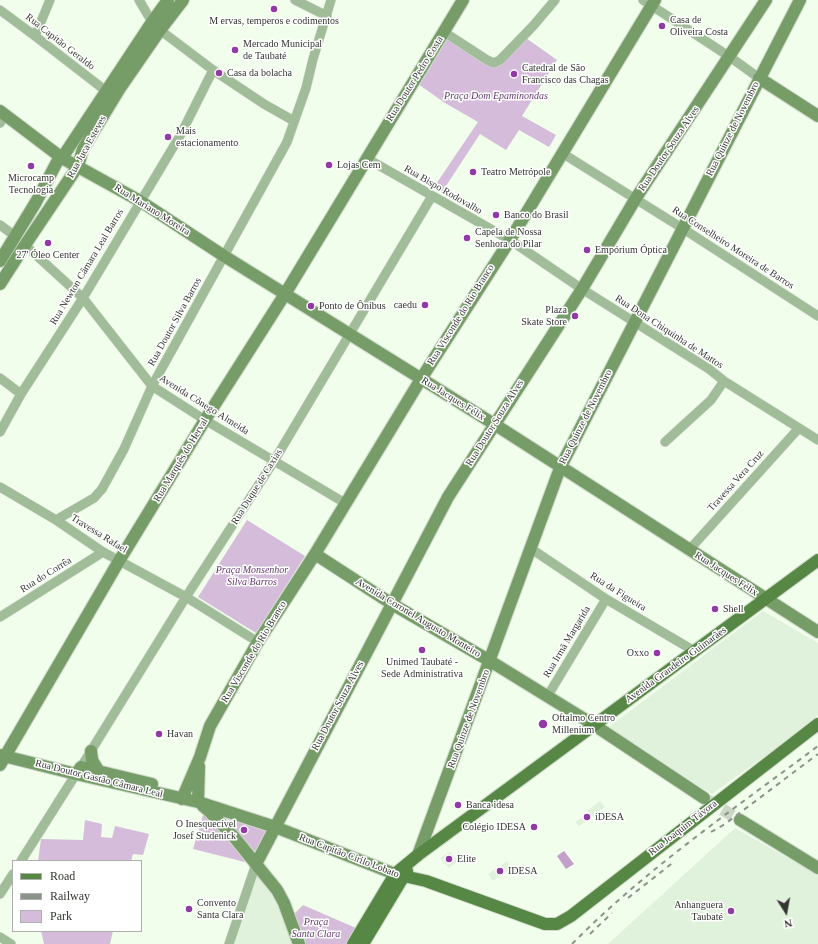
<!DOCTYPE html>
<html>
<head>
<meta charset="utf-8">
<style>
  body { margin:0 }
  #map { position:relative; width:818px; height:944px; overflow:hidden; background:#f1feec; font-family:"Times New Roman",serif }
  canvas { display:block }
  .legend { position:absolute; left:12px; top:860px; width:130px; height:72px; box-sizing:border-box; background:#fff; border:1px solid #adafac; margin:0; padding:5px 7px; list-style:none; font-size:12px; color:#323730 }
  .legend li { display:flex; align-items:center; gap:8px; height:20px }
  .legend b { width:20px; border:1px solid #adafac }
  .north { position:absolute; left:766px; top:892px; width:40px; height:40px; -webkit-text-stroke:3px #fff; paint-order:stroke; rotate:169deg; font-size:11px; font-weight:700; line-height:16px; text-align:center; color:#323730 }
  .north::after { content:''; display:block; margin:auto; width:14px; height:18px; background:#323730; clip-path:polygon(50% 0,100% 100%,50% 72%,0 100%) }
</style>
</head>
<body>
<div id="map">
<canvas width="818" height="944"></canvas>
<ul class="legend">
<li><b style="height:5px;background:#568744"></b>Road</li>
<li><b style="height:5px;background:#8b9488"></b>Railway</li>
<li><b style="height:11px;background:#d4bcda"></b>Park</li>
</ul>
<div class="north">N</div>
</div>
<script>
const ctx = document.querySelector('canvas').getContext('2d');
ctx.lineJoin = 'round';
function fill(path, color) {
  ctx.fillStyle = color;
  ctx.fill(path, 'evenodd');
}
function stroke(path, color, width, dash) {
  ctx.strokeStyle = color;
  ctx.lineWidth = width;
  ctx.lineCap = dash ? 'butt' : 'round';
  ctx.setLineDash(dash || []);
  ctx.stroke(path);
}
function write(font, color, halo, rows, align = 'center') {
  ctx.font = font + ' "Times New Roman",serif';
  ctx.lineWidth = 3;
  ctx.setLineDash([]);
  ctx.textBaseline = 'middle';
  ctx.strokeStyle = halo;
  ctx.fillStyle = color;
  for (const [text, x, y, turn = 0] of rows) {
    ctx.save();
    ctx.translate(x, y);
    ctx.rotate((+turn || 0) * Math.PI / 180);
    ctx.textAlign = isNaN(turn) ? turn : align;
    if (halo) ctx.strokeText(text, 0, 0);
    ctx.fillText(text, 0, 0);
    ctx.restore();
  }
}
const built = new Path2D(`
  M 763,611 L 818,643 L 818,715 L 775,749 L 712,794 L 606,729 Z
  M 600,801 L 605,807 L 579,826 L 575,822 L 589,813 L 587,811 Z
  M 735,828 L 818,875 L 818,944 L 608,944 Z
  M 450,852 L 458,861 L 449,868 L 440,858 Z
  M 507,861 L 511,868 L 493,881 L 488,874 Z
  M 255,872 L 267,885 L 281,913 L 293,944 L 231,944 Z`);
const green = new Path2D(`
  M 447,37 L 469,51 L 500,65 L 526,38 L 557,60 L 522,116 L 556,135 L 549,147 L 519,130 L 506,150 L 480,134 L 442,192 L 434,187 L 478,122 L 445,103 L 418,84 Z
  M 247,520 L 305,556 L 256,633 L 198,597 Z
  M 204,812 L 249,863 L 193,849 Z
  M 227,819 L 267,830 L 256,856 Z
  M 85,820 L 102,824 L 101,837 L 112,838 L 115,826 L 149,834 L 143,855 L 133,854 L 131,861 L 38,861 L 41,839 L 83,840 Z
  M 303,905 L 356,928 L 346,944 L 306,944 L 291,917 Z
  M 41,931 L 113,931 L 110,944 L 44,944 Z`);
const water = new Path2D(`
  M 564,851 L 574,864 L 566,869 L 557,856 Z`);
const secondaryTunnel = new Path2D(`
  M 707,800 L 740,820`);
const street = new Path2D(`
  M 139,0 L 152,22 L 156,27 L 213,70 L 264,104 L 294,121
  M 295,0 L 327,16
  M 643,0 L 730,57 L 759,78
  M 0,10 L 35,36 L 106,91
  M 444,32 L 487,60 L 494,63 L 500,60 L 533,26 L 555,0
  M 35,36 L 50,0
  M 0,123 L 5,115
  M 562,153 L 682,228 L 818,316
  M 366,158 L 510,240 L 582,289 L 709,369 L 724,381 L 818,440
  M 0,225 L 15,236
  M 25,245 L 83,298 L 152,386 L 205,420 L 345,503
  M 0,378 L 21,394
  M 0,432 L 21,394 L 83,298 L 181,134 L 213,70
  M 665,442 L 711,400 L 724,381
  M 0,487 L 56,520 L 103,552 L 186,597 L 258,642
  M 56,520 L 94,498 L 102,489 L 124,449 L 152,386 L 287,142 L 306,88 L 313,59 L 331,0
  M 530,548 L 606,599 L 696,652
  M 689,550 L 799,428
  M 0,617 L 103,552
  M 547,697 L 606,599
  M 81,767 L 186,597 L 274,461 L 432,196
  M 21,861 L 76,774
  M 0,894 L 13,874
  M 0,937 L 11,944
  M 229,944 L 256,864`);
const secondary = new Path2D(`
  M 759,78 L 818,116
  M 0,111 L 62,158 L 140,201 L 224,256 L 494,424 L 818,632
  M 0,261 L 36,202 L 57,162 L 62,158 L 152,22 L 168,0
  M 0,284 L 25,245 L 78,166 L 83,149 L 120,88 L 160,30 L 183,0
  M 315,554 L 392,604 L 490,661 L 594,725 L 704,798
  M 91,751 L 92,760 L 98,770
  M 0,755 L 76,774 L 198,802 L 275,827 L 395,874
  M 0,765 L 119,561 L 205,420 L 285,294 L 463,0
  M 76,774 L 81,767 L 152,784
  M 182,799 L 200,757 L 210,726 L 258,642 L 315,554 L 421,379 L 510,240 L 655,0
  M 198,802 L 199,766
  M 203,806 L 210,812 L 234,837 L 277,890 L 284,903 L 299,944
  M 740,820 L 818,868
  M 418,855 L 560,468 L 800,0
  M 256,864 L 448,497 L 582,289 L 636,198 L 766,0`);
const primary = new Path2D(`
  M 395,874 L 426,881 L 545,924 L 557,924 L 571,916 L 818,724
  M 353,944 L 395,874 L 418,855 L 818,560
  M 363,944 L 407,871`);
const rail = new Path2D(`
  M 711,832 L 725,824 L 818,754
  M 628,898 L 675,861
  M 590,934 L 612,913
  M 572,944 C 646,869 734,809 818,746`);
const markers = [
  [274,9,4,"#913aa6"],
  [662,26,4,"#913aa6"],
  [235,50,4,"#913aa6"],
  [219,73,4,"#913aa6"],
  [514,74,4,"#913aa6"],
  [168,137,4,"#913aa6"],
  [329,165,4,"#913aa6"],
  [31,166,4,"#913aa6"],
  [473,172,4,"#913aa6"],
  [496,215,4,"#913aa6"],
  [467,238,4,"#913aa6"],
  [48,243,4,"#913aa6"],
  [587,250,4,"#913aa6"],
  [425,305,4,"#913aa6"],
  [311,306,4,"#913aa6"],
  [575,316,4,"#913aa6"],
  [715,609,4,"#913aa6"],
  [422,650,4,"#913aa6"],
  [657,653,4,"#913aa6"],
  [543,724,5,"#913aa6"],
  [159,734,4,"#913aa6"],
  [458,805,4,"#913aa6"],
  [587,817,4,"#913aa6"],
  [534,827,4,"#913aa6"],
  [244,830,4,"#913aa6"],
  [449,859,4,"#913aa6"],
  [500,871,4,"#913aa6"],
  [189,909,4,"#913aa6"],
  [731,911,4,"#913aa6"]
];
const poiNames = [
  ["Casa de",670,20],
  ["Oliveira Costa",670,32],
  ["M ervas, temperos e codimentos",274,21,"center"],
  ["Mercado Municipal",243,44],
  ["de Taubaté",243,56],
  ["Catedral de São",522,68],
  ["Francisco das Chagas",522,80],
  ["Casa da bolacha",227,73],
  ["Mais",176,131],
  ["estacionamento",176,143],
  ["Lojas Cem",337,165],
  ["Teatro Metrópole",481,172],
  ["Microcamp",31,178,"center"],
  ["Tecnologia",31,190,"center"],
  ["Banco do Brasil",504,215],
  ["Capela de Nossa",475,232],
  ["Senhora do Pilar",475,244],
  ["Empórium Óptica",595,250],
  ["27' Óleo Center",48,255,"center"],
  ["caedu",417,305,"right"],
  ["Ponto de Ônibus",319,306],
  ["Plaza",567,310,"right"],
  ["Skate Store",567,322,"right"],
  ["Shell",723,609],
  ["Oxxo",649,653,"right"],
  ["Unimed Taubaté -",422,662,"center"],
  ["Sede Administrativa",422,674,"center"],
  ["Oftalmo Centro",552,718],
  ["Millenium",552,730],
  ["Havan",167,734],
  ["Banca idesa",466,805],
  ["iDESA",595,817],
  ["O Inesquecível",236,824,"right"],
  ["Josef Studenick",236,836,"right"],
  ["Colégio IDESA",526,827,"right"],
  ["Elite",457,859],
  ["IDESA",508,871],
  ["Convento",197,903],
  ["Santa Clara",197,915],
  ["Anhanguera",723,905,"right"],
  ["Taubaté",723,917,"right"]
];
const streetNames = [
  ["Rua Capitão Geraldo",60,42,38],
  ["Rua Doutor Pedro Costa",415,79,-58],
  ["Rua Quinze de Novembro",733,129,-63],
  ["Rua Juca Esteves",87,147,-61],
  ["Rua Doutor Souza Alves",669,149,-56],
  ["Rua Bispo Rodovalho",443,190,30],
  ["Rua Mariano Moreira",152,210,32],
  ["Rua Conselheiro Moreira de Barros",733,248,33],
  ["Rua Newton Câmara Leal Barros",87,267,-59],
  ["Rua Visconde do Rio Branco",461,315,-58],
  ["Rua Doutor Silva Barros",175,322,-61],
  ["Rua Dona Chiquinha de Mattos",669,332,33],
  ["Rua Jacques Félix",453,399,32],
  ["Avenida Cônego Almeida",204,405,32],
  ["Rua Quinze de Novembro",586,417,-63],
  ["Rua Doutor Souza Alves",495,423,-58],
  ["Rua Marquês do Herval",181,460,-59],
  ["Travessa Vera Cruz",736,481,-48],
  ["Rua Duque de Caxias",257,487,-58],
  ["Travessa Rafael",99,534,32],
  ["Rua Jacques Félix",726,574,33],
  ["Rua do Corrêa",46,575,-32],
  ["Rua da Figueira",618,592,32],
  ["Avenida Coronel Augusto Monteiro",418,618,31],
  ["Rua Irmã Margarida",567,642,-59],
  ["Rua Visconde do Rio Branco",254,652,-59],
  ["Avenida Grandeiro Guimarães",676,665,-36],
  ["Rua Doutor Souza Alves",338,706,-62],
  ["Rua Quinze de Novembro",469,719,-70],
  ["Rua Doutor Gastão Câmara Leal",99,779,14],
  ["Rua Joaquim Távora",683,828,-38],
  ["Rua Capitão Cirilo Lobato",349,856,21]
];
const parkNames = [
  ["Praça Dom Epaminondas",496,96],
  ["Praça Monsenhor",252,570],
  ["Silva Barros",252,582],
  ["Praça",316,922],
  ["Santa Clara",316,934]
];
fill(built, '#e0f2db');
fill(green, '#d4bcda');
fill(water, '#c2a0cb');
stroke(secondaryTunnel, '#cbd6c6', 12, [12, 6]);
stroke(street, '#cfdaca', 10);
stroke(secondary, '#cfdaca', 14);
stroke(primary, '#cfdaca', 14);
stroke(street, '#a1bc98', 9);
stroke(secondary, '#769d68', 12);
stroke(primary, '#568744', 12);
stroke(rail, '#8b9488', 2, [5, 5]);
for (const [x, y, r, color] of markers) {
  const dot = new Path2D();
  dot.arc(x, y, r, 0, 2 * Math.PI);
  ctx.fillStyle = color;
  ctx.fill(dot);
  stroke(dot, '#fff', 1.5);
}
write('10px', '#323730', '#fff', poiNames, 'left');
write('10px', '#323730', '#fff', streetNames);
write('italic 10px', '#64396f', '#fff', parkNames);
</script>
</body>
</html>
